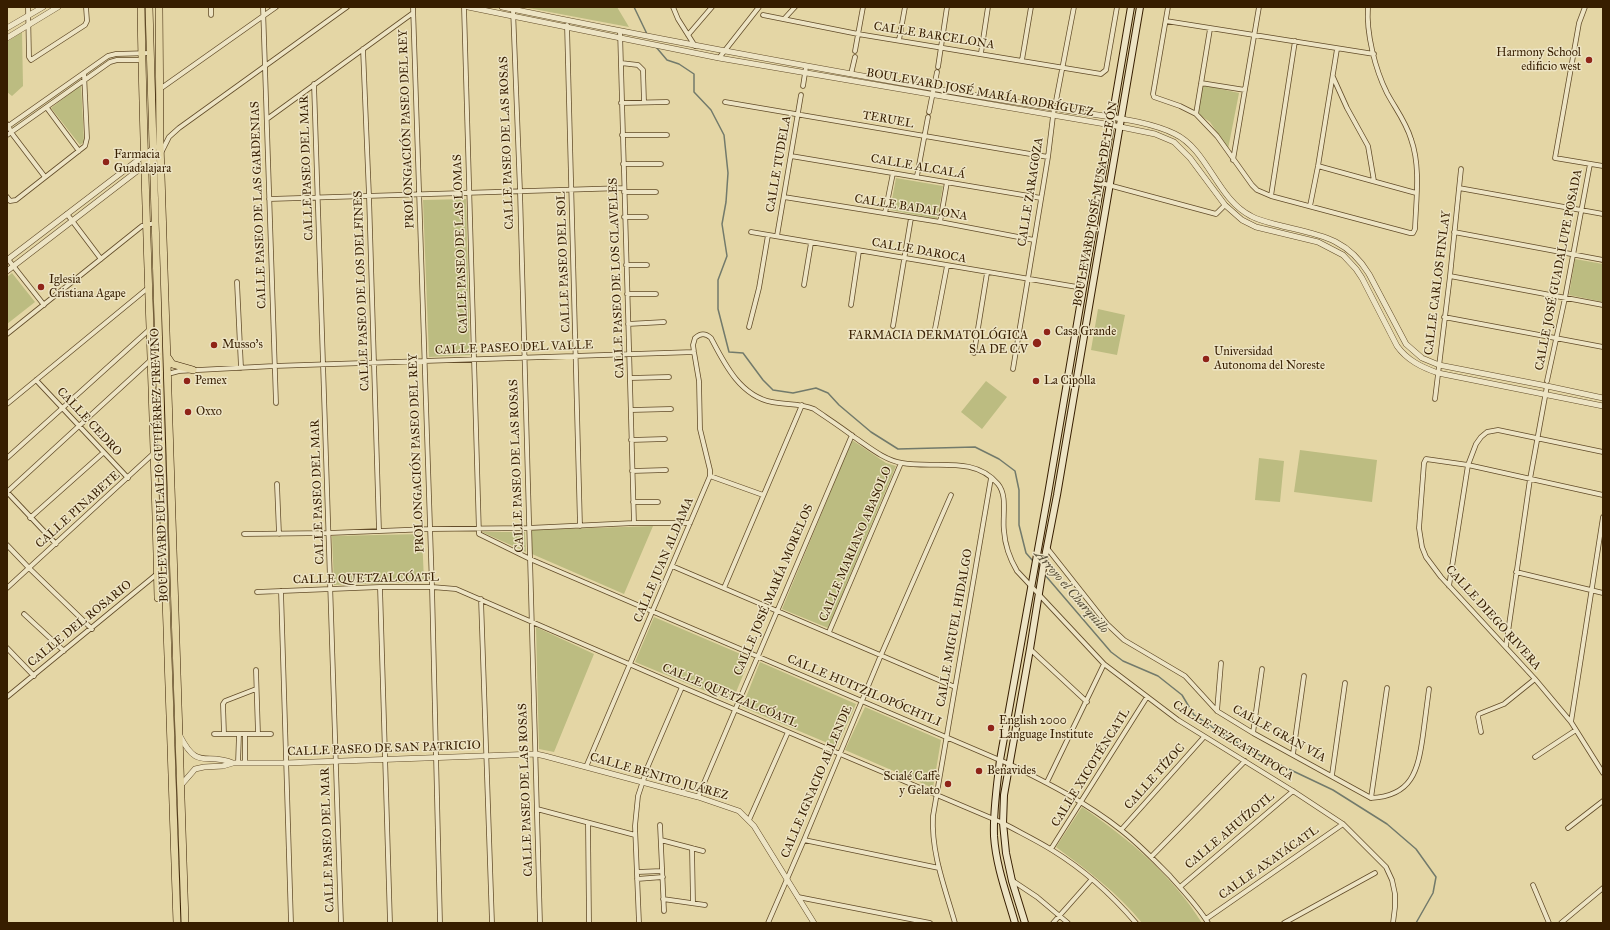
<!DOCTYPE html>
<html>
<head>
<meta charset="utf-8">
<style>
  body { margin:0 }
  #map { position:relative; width:1610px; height:930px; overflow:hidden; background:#e4d6a5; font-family:"IM FELL Great Primer",serif }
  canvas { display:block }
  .frame { position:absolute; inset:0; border:8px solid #371e00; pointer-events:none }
</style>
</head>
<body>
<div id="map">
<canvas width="1610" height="930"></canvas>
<div class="frame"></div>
</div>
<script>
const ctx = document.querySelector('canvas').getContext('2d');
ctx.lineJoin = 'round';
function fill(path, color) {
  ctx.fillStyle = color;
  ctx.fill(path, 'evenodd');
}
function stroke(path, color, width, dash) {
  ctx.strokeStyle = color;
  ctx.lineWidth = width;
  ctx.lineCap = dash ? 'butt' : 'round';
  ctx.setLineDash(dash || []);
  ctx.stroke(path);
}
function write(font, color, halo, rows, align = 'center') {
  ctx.font = font + ' "IM FELL Great Primer",serif';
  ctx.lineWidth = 3;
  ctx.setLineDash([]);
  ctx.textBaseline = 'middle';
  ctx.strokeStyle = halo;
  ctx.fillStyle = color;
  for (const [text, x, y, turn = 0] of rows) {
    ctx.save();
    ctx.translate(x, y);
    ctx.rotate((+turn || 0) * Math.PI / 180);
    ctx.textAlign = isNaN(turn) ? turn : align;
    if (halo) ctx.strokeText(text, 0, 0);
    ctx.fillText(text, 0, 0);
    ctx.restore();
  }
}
const green = new Path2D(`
  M 523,7 L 617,7 L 629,27 Z
  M 22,32 L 23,86 L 12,96 L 7,92 L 7,42 Z
  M 81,85 L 84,142 L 80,145 L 51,108 Z
  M 1203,85 L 1239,93 L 1228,149 L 1210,122 L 1198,114 Z
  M 896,178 L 943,186 L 937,219 L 890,210 Z
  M 466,199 L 470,355 L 429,357 L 423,200 Z
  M 1575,259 L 1603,264 L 1603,302 L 1569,295 Z
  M 12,273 L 35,302 L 7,324 L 7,277 Z
  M 1098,309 L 1125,315 L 1117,355 L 1091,350 Z
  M 986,381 L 1007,397 L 982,429 L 961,412 Z
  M 852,440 L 886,463 L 896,466 L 828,628 L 782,609 Z
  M 1300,450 L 1377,460 L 1372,502 L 1294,492 Z
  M 1259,458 L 1284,461 L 1280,502 L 1255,500 Z
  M 653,526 L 624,594 L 532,554 L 532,530 Z
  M 482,532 L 525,532 L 526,552 Z
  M 422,534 L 424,582 L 334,585 L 332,536 Z
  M 654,617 L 750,658 L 732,702 L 635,662 Z
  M 536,627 L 594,654 L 554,752 L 539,749 Z
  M 760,662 L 856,704 L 837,747 L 742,707 Z
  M 865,707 L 941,740 L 933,788 L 845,750 Z
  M 1082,807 C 1129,839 1172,875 1202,923 L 1142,923 C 1118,893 1087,870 1056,847 Z`);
const stream = new Path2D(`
  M 634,7 L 647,34
  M 656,47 L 667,60 L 679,64 L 694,74 L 694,92 L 711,110 L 724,135 L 728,173 L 726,202 L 722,224 L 727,256 L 718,280 L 718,309 L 729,352 L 743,353 L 763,380 L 773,390 L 793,393 L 816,388 L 828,393 L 839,405 L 871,432 L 898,449 L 975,447 L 999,459 L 1015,471 L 1019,490 L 1019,525 L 1026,553 L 1033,561
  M 1045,575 L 1111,652 L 1123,661 L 1158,676 L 1182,695 L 1194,715 L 1220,732 L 1253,752 L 1333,790 L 1387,824 L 1416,849 L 1436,877 L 1433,893 L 1416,923`);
const minor = new Path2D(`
  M 28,7 L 29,57 L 31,60 L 85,25 L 87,21 L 86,7
  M 263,7 L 276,403
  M 413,7 L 432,587 L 440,923
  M 464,7 L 479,534 L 530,559 L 1009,764 C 1048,783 1087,803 1121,830 C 1139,844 1154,860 1170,876 C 1183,891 1198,906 1208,923
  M 673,7 L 678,19 L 695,46
  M 1168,7 L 1153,94 L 1154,97 L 1180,106 L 1196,114 L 1217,136 L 1252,185 L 1257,190 L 1271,196 L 1410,233 L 1413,233 L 1415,229 C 1416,200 1421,167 1411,139 C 1406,122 1395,108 1387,93 C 1375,69 1366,33 1368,7
  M 1585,7 L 1579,23 L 1555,158 L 1603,166
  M 513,9 L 520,191 L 540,923
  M 211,15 L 211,7
  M 763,15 L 858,34 L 1101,74 L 1106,70 L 1117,7
  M 784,19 L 795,7
  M 1166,21 L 1374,54
  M 567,25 L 580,526
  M 620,31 L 634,523
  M 688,35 L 712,7
  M 899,40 L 905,7
  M 363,49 L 369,196 L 379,531
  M 855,51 L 863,7
  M 981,53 L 988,7
  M 719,58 L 759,7
  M 1022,60 L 1031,7
  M 621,63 L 638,65 L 643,70 L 644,102
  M 938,67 L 947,7
  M 851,74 L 855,57
  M 1333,77 L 1347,108 L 1368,146 L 1374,181
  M 1201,83 L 1245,90
  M 314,84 L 341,923
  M 803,86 L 806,67
  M 160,89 L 276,7
  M 1056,101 L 1074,7
  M 725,102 L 1048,157
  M 621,103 L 667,102
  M 47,108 L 79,151
  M 929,112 L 937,72
  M 1196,114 L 1210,29
  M 267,119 L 413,13
  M 7,124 L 13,135 L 45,177
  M 7,127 L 108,56 L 116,54 L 150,53
  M 7,135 L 110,62 L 117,60 L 143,60
  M 622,135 L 667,135
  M 162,151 L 169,137 L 179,128 L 347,7
  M 791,156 L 1041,198
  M 1233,160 L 1259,7
  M 623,164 L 661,164
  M 1318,166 L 1416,193
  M 917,176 L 928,117
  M 1101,183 L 1216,214 L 1225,205
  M 1459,188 L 1603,214
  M 624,192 L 656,192
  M 1271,196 L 1295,41
  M 7,197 L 10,201 L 16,200 L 85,146 L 87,138 L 84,73
  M 784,197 L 940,222 L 1034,240
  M 269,199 L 624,188
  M 1310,206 L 1318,166 L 1337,49
  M 885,213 L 893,173
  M 67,214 L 101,259
  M 624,217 L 646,217
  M 940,222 L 947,182
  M 751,232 L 1083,288
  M 1454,232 L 1603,260
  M 777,236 L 801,95
  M 7,258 L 44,305
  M 626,265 L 647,265
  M 1450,276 L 1603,305
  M 237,282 L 241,368
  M 804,285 L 811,243
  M 627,294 L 656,294
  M 851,305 L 859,251
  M 1444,317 L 1603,347
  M 628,324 L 664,322
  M 893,326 L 911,218
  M 749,327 L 759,288 L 768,235
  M 7,334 L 142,226 L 155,223
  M 934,334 L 947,266
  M 974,353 L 987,273
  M 1013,369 L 1048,157 L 1054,108
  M 168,374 L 179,371 L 274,366 L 694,352
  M 630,378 L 669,377
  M 36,380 L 128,478
  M 1547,381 L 1565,298 L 1590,164
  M 1435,399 L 1450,276 L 1461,169
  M 7,404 L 148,288
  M 631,410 L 671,409
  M 631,440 L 665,439
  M 7,458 L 150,329
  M 632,471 L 666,470
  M 710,476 L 763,495
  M 277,484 L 279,534
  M 7,492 L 152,359
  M 7,492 L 56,544
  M 1603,495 L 1468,465 L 1426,459 L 1424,463 L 1419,528 L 1422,547 L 1426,557 L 1441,577 L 1535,679 L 1571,722 L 1603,773
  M 633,502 L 658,502
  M 30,518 L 103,453
  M 244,534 L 329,533 L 430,529 L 528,528 L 634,523 L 690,523
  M 7,545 L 29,568 L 92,629
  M 1047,548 L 1107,624 L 1124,640 L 1185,676 L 1217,711 L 1253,733 L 1371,798
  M 672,566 L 955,687
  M 1516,572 L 1603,593
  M 1449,586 L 1468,465 L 1476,444 L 1481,437 L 1487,432 L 1498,430 L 1603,452
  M 380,587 L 390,923
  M 7,588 L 154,453
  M 724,588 L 802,405
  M 281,591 L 291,923
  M 257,592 L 380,587 L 432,587 L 456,589 L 682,687 L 1003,823 C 1019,832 1036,840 1052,850 C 1083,869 1112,895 1136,923
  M 481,599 L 492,923
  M 24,614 L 64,651
  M 829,632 L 901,463
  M 1506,646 L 1530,479 L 1547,386
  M 7,648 L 34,676
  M 1030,649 L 1087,702
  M 256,670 L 258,734
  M 7,697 L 157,574
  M 1217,711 L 1221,663
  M 1571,722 L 1603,517
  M 1481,732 L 1478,717 L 1479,714 L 1504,704 L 1535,679
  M 1253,733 L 1262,669
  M 214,734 L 271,734
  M 224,734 L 223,704 L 225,701 L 256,689
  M 1293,754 L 1304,676
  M 1535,757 L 1576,730
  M 238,763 L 239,734
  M 245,763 L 245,734
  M 586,767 L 710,476 L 710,470 L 700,429 L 699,381 L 694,352 L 693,345 L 695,338 C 701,333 705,333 711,338 C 724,363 740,396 772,402 C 786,405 800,403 814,409 C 827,418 841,427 854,437 C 869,447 884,460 902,463 C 934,469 974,455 998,484 C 1008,496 1002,517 1004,531 C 1005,546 1010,559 1017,571 L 1104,664 L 1178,720 L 1293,791 L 1343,824 L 1386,867 L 1392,880 L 1395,894 L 1395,907 L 1393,923
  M 1332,775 L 1345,683
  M 1047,782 L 1104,664
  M 698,797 L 852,435
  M 1371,798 C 1412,796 1418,771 1423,735 C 1425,720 1427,705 1429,689
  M 1371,798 L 1387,688
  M 537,809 L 635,835
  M 749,820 L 788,732
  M 588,823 L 589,923
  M 660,825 L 664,911
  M 1568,828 L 1603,801
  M 1121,830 L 1204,737
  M 661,840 L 703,851
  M 804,840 L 939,868
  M 692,848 L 693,903
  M 1051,849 L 1147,697
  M 1151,857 L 1245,761
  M 637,872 L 662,871
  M 637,879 L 663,877
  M 1013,881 L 1037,897 L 1068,923
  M 1533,885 L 1549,923
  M 1180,887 L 1293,791
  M 798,897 L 930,923
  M 663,899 L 705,905
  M 1206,919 L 1343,824
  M 639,923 L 635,826 L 638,796 L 648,766 L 682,687
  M 768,923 L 804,840 L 881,655 L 951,495
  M 955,923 C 945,888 931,853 933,816 L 991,478
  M 1053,923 L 1092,879
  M 1284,923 L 1375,873
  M 1561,923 L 1603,888`);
const tertiary = new Path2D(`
  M 468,7 L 719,58 L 1111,125 L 1155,134 L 1174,142 L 1190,158 L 1225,205 L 1242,220 L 1256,227 L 1318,242 L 1343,255 L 1356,269 L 1362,278 L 1397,346 C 1407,360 1421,367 1438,373 L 1603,406
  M 502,7 C 652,38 803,66 954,92 C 996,99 1038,106 1079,112 C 1109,117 1149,121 1175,134 C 1208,150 1217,199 1251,216 C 1260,221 1271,223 1282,226 C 1320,235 1347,238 1369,274 L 1406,344 L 1422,358 L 1439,365 L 1547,386 L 1603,398
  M 7,28 L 43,7
  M 7,38 L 58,7
  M 7,260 L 155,147
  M 7,271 L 154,158
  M 180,736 C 198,771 205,752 233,763
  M 182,784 L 195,769 L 204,767 L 223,766 L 233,763 L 286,763 L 536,754 L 545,756 L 698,797 L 739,811 L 754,826 L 814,923`);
const secondary = new Path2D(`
  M 1015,923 C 1007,895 996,866 994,836 C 993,811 997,785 1000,760 L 1048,494 L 1131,7
  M 1025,923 L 1012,881 L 1006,853 L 1003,823 L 1004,795 L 1030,649 L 1044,562 L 1057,495 L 1140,7`);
const primary = new Path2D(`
  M 141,7 C 144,204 154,401 158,598 L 166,598
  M 149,7 L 166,598 L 177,923
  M 159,7 L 160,144 L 185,923
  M 168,358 L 172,364 L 193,370`);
const markers = [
  [1589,60,4,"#8f2418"],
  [106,162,4,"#8f2418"],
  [41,287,4,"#8f2418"],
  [1047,332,4,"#8f2418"],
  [1037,343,5,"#8f2418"],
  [214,345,4,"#8f2418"],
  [1206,359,4,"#8f2418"],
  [187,381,4,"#8f2418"],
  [1036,381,4,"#8f2418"],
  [188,412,4,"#8f2418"],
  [991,728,4,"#8f2418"],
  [979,771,4,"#8f2418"],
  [948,784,4,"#8f2418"]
];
const streetNames = [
  ["CALLE BARCELONA",934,36,9],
  ["BOULEVARD JOSÉ MARÍA RODRÍGUEZ",980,93,10],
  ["TERUEL",888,120,10],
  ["PROLONGACIÓN PASEO DEL REY",407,129,-92],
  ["CALLE PASEO DE LAS ROSAS",507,143,-92],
  ["CALLE TUDELA",779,164,-80],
  ["CALLE ALCALÁ",918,167,10],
  ["CALLE PASEO DEL MAR",307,168,-92],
  ["CALLE ZARAGOZA",1031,192,-81],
  ["BOULEVARD JOSÉ MUSA DE LEÓN",1096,204,-80],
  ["CALLE PASEO DE LAS GARDENIAS",259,205,-92],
  ["CALLE BADALONA",911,208,9],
  ["CALLE PASEO DE LAS LOMAS",461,244,-92],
  ["CALLE DAROCA",919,251,10],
  ["CALLE PASEO DEL SOL",564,262,-92],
  ["CALLE JOSÉ GUADALUPE POSADA",1559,270,-79],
  ["CALLE PASEO DE LOS CLAVELES",617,278,-92],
  ["CALLE CARLOS FINLAY",1438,283,-83],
  ["CALLE PASEO DE LOS DELFINES",362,291,-92],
  ["CALLE PASEO DEL VALLE",514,348,-2],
  ["CALLE CEDRO",89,422,47],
  ["PROLONGACIÓN PASEO DEL REY",417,453,-92],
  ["BOULEVARD EULALIO GUTIÉRREZ TREVIÑO",160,465,-92],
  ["CALLE PASEO DE LAS ROSAS",517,466,-92],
  ["CALLE PASEO DEL MAR",318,492,-92],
  ["CALLE PINABETE",78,510,-42],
  ["CALLE MARIANO ABASOLO",856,544,-67],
  ["CALLE JUAN ALDAMA",664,560,-67],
  ["CALLE QUETZALCÓATL",366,579,-1],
  ["CALLE JOSÉ MARÍA MORELOS",774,590,-67],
  ["CALLE DIEGO RIVERA",1493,618,48],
  ["CALLE DEL ROSARIO",80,624,-39],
  ["CALLE MIGUEL HIDALGO",955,628,-80],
  ["CALLE HUITZILOPÓCHTLI",864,691,23],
  ["CALLE QUETZALCÓATL",730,696,23],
  ["CALLE GRAN VÍA",1279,734,29],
  ["CALLE TEZCATLIPOCA",1233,741,32],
  ["CALLE PASEO DE SAN PATRICIO",384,749,-2],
  ["CALLE XICOTÉNCATL",1091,768,-58],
  ["CALLE BENITO JUÁREZ",659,777,16],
  ["CALLE TÍZOC",1155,777,-48],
  ["CALLE IGNACIO ALLENDE",817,782,-67],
  ["CALLE PASEO DE LAS ROSAS",526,790,-92],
  ["CALLE AHUÍZOTL",1230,831,-40],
  ["CALLE PASEO DEL MAR",328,840,-92],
  ["CALLE AXAYÁCATL",1269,863,-35]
];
const poiNames = [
  ["Harmony School",1581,53,"right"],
  ["edificio west",1581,67,"right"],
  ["Farmacia",114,155],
  ["Guadalajara",114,169],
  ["Iglesia",49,280],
  ["Cristiana Agape",49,294],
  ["Casa Grande",1055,332],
  ["FARMACIA DERMATOLÓGICA",1028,336,"right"],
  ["S.A DE C.V",1028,350,"right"],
  ["Musso's",222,345],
  ["Universidad",1214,352],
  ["Autonoma del Noreste",1214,366],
  ["Pemex",195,381],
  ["La Cipolla",1044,381],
  ["Oxxo",196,412],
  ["English 2000",999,721],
  ["Language Institute",999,735],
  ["Benavides",987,771],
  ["Scialé Caffe",940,777,"right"],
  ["y Gelato",940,791,"right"]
];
const waterNames = [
  ["Arroyo el Charquillo",1071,592,49]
];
fill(green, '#bcbc81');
stroke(stream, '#727a6b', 1.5);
stroke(minor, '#624c29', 5.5);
stroke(tertiary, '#624c29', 6);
stroke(secondary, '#371e00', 8);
stroke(primary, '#371e00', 8);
stroke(minor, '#ede4c4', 4);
stroke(tertiary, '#ede4c4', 5);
stroke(secondary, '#ede4c4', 6);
stroke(primary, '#e4d6a5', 7);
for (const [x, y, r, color] of markers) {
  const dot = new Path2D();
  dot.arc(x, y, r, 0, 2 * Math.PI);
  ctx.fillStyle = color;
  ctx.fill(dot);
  stroke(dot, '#ede4c4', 1.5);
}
write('12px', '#371e00', '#ede4c4', streetNames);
write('12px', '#371e00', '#ede4c4', poiNames, 'left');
write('italic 13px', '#554c35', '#ede4c4', waterNames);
</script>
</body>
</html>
